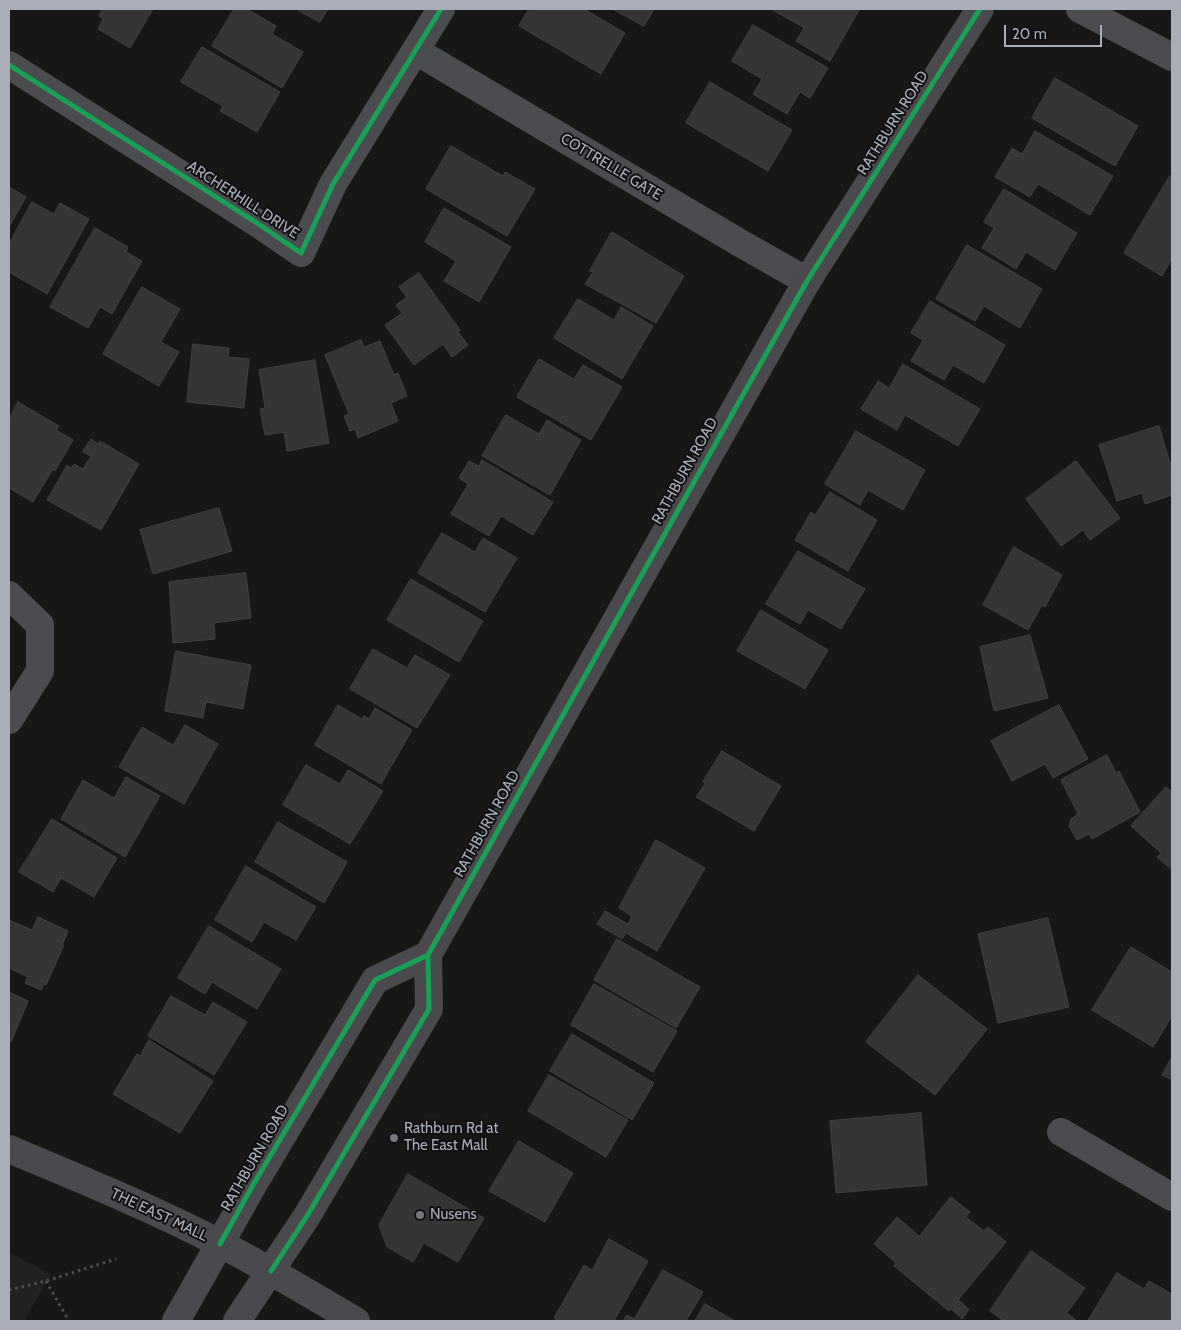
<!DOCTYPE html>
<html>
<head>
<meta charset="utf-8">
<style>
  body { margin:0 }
  #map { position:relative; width:1181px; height:1330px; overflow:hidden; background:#171717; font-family:Cabin,sans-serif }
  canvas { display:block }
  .frame { position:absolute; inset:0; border:10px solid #a8adb8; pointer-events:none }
  .scale { position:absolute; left:1004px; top:25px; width:98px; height:22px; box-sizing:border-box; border:2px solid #a8adb8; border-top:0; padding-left:6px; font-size:15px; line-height:18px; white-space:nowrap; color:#a8adb8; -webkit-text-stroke:4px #111113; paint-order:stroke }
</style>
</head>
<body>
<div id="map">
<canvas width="1181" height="1330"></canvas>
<div class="frame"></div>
<div class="scale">20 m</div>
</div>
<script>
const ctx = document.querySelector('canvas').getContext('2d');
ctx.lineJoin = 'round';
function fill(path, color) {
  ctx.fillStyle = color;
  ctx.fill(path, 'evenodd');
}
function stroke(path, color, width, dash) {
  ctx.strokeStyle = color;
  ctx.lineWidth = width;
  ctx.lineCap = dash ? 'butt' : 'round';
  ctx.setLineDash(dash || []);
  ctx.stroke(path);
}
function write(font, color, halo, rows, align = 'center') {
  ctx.font = font + ' Cabin,sans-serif';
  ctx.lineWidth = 4;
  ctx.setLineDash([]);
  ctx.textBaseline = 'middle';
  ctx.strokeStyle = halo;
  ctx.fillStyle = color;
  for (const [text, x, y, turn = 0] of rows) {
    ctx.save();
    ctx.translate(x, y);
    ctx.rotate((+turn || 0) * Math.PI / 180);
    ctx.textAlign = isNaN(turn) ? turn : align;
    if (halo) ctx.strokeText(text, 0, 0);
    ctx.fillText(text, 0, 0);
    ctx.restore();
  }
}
const built = new Path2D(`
  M 9,1253 L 51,1274 L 24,1321 L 9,1321 Z`);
const building = new Path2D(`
  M 103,9 L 153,9 L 130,48 L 98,29 L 103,19 L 99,16 Z
  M 234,9 L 247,9 L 276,26 L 272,34 L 303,52 L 282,88 L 212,46 Z
  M 296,9 L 328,9 L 320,22 Z
  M 529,9 L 584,9 L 625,33 L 601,74 L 519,26 Z
  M 613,9 L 654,9 L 644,26 Z
  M 771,9 L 857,9 L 859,10 L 830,61 L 796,41 L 804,28 Z
  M 753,25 L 828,68 L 810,98 L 800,92 L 787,114 L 753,94 L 762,79 L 732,61 Z
  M 202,47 L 280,92 L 257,132 L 220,111 L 223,106 L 181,82 Z
  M 1055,78 L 1138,126 L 1115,166 L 1032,118 Z
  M 710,82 L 792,130 L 768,171 L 686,123 Z
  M 1035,131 L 1113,176 L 1090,215 L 1038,184 L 1030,197 L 995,177 L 1012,148 L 1022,154 Z
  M 451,146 L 503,176 L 505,172 L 535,189 L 507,236 L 426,189 Z
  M 1170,176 L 1172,177 L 1172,259 L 1162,276 L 1124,253 Z
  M 9,187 L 26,197 L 9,227 Z
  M 1004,189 L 1077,233 L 1055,270 L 1026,252 L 1016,269 L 982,248 L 994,228 L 984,222 Z
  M 32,202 L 54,214 L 60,203 L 89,219 L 47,294 L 9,272 L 9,244 Z
  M 444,208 L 511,247 L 479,302 L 444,281 L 456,261 L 425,242 Z
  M 95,228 L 128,247 L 126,252 L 142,261 L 112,314 L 100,307 L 88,328 L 50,307 Z
  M 612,232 L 684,276 L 656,323 L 585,284 L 593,272 L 590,271 Z
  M 967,245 L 1042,289 L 1020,328 L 984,306 L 975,321 L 936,299 Z
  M 419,273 L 460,330 L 458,332 L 468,345 L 452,357 L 443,344 L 414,365 L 385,325 L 402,313 L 396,305 L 407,297 L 399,287 Z
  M 142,287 L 180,309 L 161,342 L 179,352 L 159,386 L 103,354 Z
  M 578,299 L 614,320 L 621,307 L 653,326 L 622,379 L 554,338 Z
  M 930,301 L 1005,345 L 984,383 L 953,365 L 944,380 L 911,361 L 923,340 L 911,333 Z
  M 361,340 L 364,347 L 380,341 L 394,375 L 398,373 L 407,396 L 391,403 L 398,421 L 358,438 L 355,429 L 350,431 L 344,416 L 349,414 L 325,355 Z
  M 193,344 L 229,348 L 228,357 L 249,359 L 244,408 L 187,402 Z
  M 539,359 L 574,379 L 583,365 L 622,387 L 591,440 L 517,397 Z
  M 315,360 L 329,443 L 287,451 L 284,432 L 265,435 L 260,409 L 265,408 L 259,370 Z
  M 903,364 L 980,409 L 958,446 L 905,415 L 897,430 L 861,409 L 878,381 L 889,388 Z
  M 18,402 L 59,426 L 56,430 L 73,440 L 55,471 L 53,469 L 33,502 L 9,488 L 9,419 Z
  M 506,415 L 539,434 L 547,420 L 581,440 L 550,495 L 482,456 Z
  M 1159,426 L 1172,469 L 1172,495 L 1145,504 L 1142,493 L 1117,501 L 1099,445 Z
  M 856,431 L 925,470 L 903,510 L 868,490 L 860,505 L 825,484 Z
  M 91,439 L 98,444 L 100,441 L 139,464 L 101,530 L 47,500 L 67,465 L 71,468 L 74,464 L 83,469 L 91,456 L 83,452 Z
  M 482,460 L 553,502 L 533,535 L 501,516 L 489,536 L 451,514 L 468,484 L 459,478 L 469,461 L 479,466 Z
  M 1076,461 L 1120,518 L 1090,540 L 1083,530 L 1061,546 L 1026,499 Z
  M 830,492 L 877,520 L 848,571 L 795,540 L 811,512 L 815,515 Z
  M 219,508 L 232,551 L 153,574 L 140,530 Z
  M 442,533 L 475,552 L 483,538 L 517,558 L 485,612 L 418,573 Z
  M 1014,547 L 1062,575 L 1045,607 L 1042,605 L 1028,630 L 983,605 Z
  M 798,551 L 865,589 L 841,629 L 808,610 L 800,624 L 766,604 Z
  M 246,573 L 251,618 L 214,623 L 215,639 L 173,643 L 169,582 Z
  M 411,579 L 483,621 L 459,662 L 387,620 Z
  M 761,610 L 828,650 L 805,689 L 737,651 Z
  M 1030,635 L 1048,698 L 994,711 L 980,647 Z
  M 373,649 L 407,668 L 415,655 L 450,675 L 417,728 L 350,689 Z
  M 176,651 L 251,665 L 243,709 L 206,702 L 203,718 L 165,711 Z
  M 338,705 L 362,719 L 364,716 L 369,719 L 375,708 L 412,730 L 381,784 L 315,745 Z
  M 1059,705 L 1088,759 L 1053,778 L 1045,764 L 1012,781 L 991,741 Z
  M 185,725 L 218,744 L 184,804 L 119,767 L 142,727 L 173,745 Z
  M 722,751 L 781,786 L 754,831 L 696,797 L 705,784 L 703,782 Z
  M 1107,755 L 1116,773 L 1119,771 L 1140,812 L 1092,839 L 1089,834 L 1077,840 L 1069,826 L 1071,819 L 1078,814 L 1061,780 Z
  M 306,765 L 340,784 L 348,770 L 383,791 L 350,844 L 283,805 Z
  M 126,777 L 160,796 L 125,857 L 61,819 L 83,780 L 114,798 Z
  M 1166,787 L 1172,792 L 1172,870 L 1157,857 L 1161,853 L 1131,826 Z
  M 52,819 L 117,858 L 94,897 L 61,878 L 53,892 L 19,872 Z
  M 278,822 L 347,862 L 324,903 L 255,862 Z
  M 656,840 L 705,868 L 657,951 L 626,933 L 622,939 L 597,924 L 605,911 L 628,924 L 632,916 L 619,908 Z
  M 246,866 L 316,907 L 296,940 L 264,922 L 252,942 L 215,920 Z
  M 38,917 L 68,931 L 62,945 L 64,945 L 46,985 L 44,984 L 41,990 L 25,983 L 28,977 L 9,968 L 9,920 L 32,930 Z
  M 1048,918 L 1069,1007 L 998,1023 L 978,934 Z
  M 209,926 L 281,969 L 257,1009 L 212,982 L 205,994 L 178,978 Z
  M 617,939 L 700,987 L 676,1028 L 594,980 Z
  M 1131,947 L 1172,972 L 1172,1016 L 1153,1047 L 1092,1010 Z
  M 918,975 L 987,1029 L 935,1095 L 866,1042 Z
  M 594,984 L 677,1031 L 653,1072 L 571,1025 Z
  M 9,992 L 28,1001 L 11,1042 L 9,1041 Z
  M 171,996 L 205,1015 L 213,1002 L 247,1022 L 214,1075 L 148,1036 Z
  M 572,1034 L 654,1083 L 632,1120 L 550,1071 Z
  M 149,1040 L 213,1081 L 180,1133 L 113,1094 L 137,1054 L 140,1056 Z
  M 1172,1057 L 1172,1080 L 1162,1075 Z
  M 549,1075 L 628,1120 L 606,1157 L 528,1111 Z
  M 921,1113 L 927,1185 L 836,1193 L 830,1121 Z
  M 519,1141 L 573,1173 L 545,1222 L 489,1191 Z
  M 408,1174 L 484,1218 L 458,1262 L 424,1243 L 413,1262 L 387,1247 L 379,1225 Z
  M 951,1197 L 970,1212 L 966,1217 L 984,1231 L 988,1227 L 1006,1242 L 958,1300 L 969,1309 L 962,1319 L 951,1309 L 949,1311 L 894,1266 L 896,1263 L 874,1244 L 897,1217 L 919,1236 Z
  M 609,1239 L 648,1261 L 614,1321 L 560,1321 L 554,1318 L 584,1265 L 592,1270 Z
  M 1031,1251 L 1085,1288 L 1067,1313 L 1077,1321 L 1004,1321 L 990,1311 Z
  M 663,1270 L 703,1292 L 686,1321 L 623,1321 L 627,1315 L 634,1319 Z
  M 1117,1273 L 1144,1289 L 1149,1281 L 1172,1294 L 1171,1321 L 1088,1321 Z
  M 705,1304 L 735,1321 L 695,1321 Z`);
const path = new Path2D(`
  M 46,1281 L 69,1321
  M 9,1290 L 46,1281 L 116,1259`);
const street = new Path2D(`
  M 1080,9 L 1172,57
  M 416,51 L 740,243 L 807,281
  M 9,65 L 257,223 L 301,253 L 333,184 L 441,9
  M 9,595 L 40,625 L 40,671 L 9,720
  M 1061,1132 L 1172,1197`);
const secondary = new Path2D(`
  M 9,1149 C 80,1179 152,1208 221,1244 C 267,1268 311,1295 356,1321
  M 176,1321 L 253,1185 L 375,980 L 428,955
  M 237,1321 L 307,1216 L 429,1009 L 428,955 L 807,281 L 980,9`);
const cycleway = new Path2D(`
  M 9,65 L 257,223 L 301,253 L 333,184 L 441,9
  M 220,1244 L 253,1185 L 375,980 L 428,955
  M 271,1271 L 307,1216 L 429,1009 L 428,955 L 807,281 L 980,9`);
const markers = [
  [394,1138,5,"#757880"],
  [420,1215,5,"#757880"]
];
const streetNames = [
  ["RATHBURN ROAD",893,123,-58],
  ["COTTRELLE GATE",611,167,31],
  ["ARCHERHILL DRIVE",243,200,33],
  ["RATHBURN ROAD",685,471,-61],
  ["RATHBURN ROAD",487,824,-61],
  ["RATHBURN ROAD",255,1158,-60],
  ["THE EAST MALL",159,1215,25]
];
const poiNames = [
  ["Rathburn Rd at",404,1129],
  ["The East Mall",404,1146],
  ["Nusens",430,1215]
];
fill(built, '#212123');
fill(building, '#353536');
stroke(building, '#3f4043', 1);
stroke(path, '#4d4e52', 3, [2.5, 4]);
stroke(street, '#4b4c50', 28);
stroke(secondary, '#4a4a4e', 28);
stroke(cycleway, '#1a9f57', 5);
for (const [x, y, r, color] of markers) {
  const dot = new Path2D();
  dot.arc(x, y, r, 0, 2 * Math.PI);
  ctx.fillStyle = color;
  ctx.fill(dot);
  stroke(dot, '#111113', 2);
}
write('15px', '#a8adb8', '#111113', streetNames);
write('15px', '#a8adb8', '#111113', poiNames, 'left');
</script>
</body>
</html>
